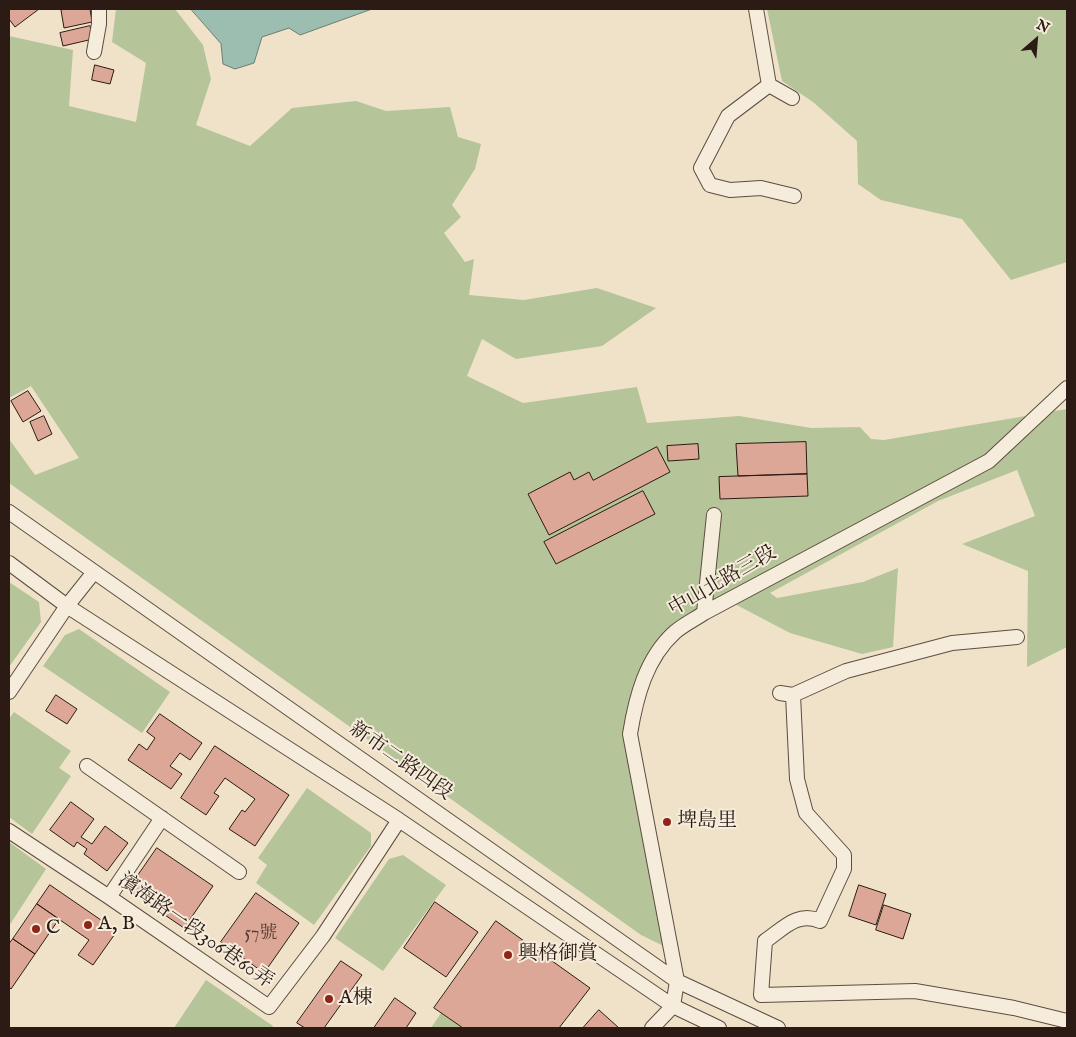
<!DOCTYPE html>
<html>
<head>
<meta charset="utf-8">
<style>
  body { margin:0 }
  #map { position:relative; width:1076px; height:1037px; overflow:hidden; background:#f0e2c8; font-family:"IM FELL English",serif }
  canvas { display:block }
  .frame { position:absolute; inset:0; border:10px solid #2b1b14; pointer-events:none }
  .north { position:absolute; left:1011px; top:15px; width:50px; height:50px; -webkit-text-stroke:4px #f5ecdb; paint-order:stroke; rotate:27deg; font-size:14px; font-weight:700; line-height:20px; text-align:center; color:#2b1b14 }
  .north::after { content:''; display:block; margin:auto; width:18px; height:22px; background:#2b1b14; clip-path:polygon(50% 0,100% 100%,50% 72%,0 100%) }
</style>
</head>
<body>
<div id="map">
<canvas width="1076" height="1037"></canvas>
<div class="frame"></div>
<div class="north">N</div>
</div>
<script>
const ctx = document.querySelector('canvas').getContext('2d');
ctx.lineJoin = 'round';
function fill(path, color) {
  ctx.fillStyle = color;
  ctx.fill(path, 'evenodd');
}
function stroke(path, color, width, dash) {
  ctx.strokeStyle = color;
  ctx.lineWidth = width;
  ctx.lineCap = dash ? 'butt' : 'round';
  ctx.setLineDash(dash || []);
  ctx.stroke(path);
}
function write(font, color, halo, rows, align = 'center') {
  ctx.font = font + ' "IM FELL English","Noto Serif TC",serif';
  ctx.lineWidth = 4;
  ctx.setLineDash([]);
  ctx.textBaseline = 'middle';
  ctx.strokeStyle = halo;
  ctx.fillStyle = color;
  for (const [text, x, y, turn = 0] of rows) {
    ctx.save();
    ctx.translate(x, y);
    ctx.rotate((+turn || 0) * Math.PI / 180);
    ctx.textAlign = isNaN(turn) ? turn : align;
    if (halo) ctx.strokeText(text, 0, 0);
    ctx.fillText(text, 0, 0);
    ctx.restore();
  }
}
const green = new Path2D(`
  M 116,9 L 175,9 L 203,45 L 211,79 L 196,125 L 250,146 L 292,108 L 356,101 L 386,111 L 450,107 L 458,137 L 481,144 L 475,169 L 452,205 L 461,217 L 444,233 L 465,262 L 474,259 L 469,295 L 524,300 L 597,288 L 656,308 L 602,346 L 516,359 L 482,339 L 467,376 L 523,403 L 637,387 L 647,423 L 739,416 L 811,428 L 860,427 L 871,439 L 884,440 L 1067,409 L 1067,647 L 1027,667 L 1028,571 L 962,544 L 1035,516 L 1017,470 L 938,501 L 770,593 L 777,598 L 863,582 L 898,568 L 893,647 L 862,654 L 790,633 L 731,602 L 669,644 L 639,692 L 632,735 L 674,951 L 641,935 L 9,483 L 9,439 L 35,475 L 79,458 L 31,386 L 9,398 L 9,36 L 73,50 L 69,106 L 136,122 L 146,63 L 112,42 Z
  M 767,9 L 1067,9 L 1067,262 L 1011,280 L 962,219 L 881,200 L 858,184 L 857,141 L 813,102 L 782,81 Z
  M 9,582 L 39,602 L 41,622 L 9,667 Z
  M 79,629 L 170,692 L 142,733 L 43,666 L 65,635 Z
  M 14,712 L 71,751 L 59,768 L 71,776 L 32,834 L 9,817 L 9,719 Z
  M 307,788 L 371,833 L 371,846 L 314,925 L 256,883 L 267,865 L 258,858 Z
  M 9,842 L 46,869 L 9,926 Z
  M 403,855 L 446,885 L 383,971 L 335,938 L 389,859 Z
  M 206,980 L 273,1026 L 272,1028 L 174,1028 Z
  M 441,1013 L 463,1028 L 431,1028 Z`);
const water = new Path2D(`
  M 191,9 L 372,9 L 300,35 L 289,28 L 262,37 L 254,63 L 235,69 L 223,64 L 221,44 Z`);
const building = new Path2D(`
  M 9,9 L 39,9 L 15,27 L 9,19 Z
  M 90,9 L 92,22 L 64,28 L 61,10 Z
  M 90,26 L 93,39 L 63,46 L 60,33 Z
  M 95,65 L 114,70 L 110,84 L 92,80 Z
  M 28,391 L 41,411 L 23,422 L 11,401 Z
  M 44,416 L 52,434 L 38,441 L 30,422 Z
  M 806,442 L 807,474 L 738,476 L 736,444 Z
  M 698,444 L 699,459 L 668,461 L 667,446 Z
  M 657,447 L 670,472 L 549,535 L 528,494 L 570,472 L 574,480 L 589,472 L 593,480 Z
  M 807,474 L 808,496 L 720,499 L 719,477 Z
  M 643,491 L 655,514 L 556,564 L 544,542 Z
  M 56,695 L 77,709 L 67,724 L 46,711 Z
  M 160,714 L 202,743 L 190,760 L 180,753 L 170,766 L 182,774 L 171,789 L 128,760 L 139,744 L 147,750 L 155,738 L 147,732 Z
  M 215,746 L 289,795 L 255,846 L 229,829 L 242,810 L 245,812 L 255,799 L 225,778 L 214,793 L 219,796 L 206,815 L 181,798 Z
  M 71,802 L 94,819 L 81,837 L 92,844 L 105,826 L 128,843 L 107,871 L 84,854 L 87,849 L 77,842 L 74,847 L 50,830 Z
  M 157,848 L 213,886 L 184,928 L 128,890 Z
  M 50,885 L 117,931 L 93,965 L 78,955 L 89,940 L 37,904 Z
  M 859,885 L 886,894 L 876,925 L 849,916 Z
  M 256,893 L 299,923 L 264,973 L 221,942 Z
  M 435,902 L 478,932 L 446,977 L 404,948 Z
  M 37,904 L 59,919 L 35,954 L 13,939 Z
  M 884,905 L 911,914 L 903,939 L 876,930 Z
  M 496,921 L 590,988 L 559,1028 L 463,1028 L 434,1008 Z
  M 13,939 L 35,954 L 11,989 L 9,987 L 9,944 Z
  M 341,961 L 362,975 L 324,1028 L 305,1028 L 297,1023 Z
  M 395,998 L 416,1013 L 406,1028 L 374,1028 Z
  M 599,1010 L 619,1028 L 583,1028 Z`);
const minor = new Path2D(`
  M 756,9 L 769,85 L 728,116 L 701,168 L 710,185 L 730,190 L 761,188 L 794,196
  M 94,52 L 99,24 L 99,9
  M 769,85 L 792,98
  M 9,512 L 677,981 L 778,1028
  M 9,563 L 67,606 L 399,820 L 673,1006 L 719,1028
  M 704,613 L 714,515
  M 1017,637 L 952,643 L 846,671 L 793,695 L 797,779 L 806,813 L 844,855 L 844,869 L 820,921 C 797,911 783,929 765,941 L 761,995 L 915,991 L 1014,1008 L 1067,1021
  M 9,692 L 67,606 L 94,572
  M 780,693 L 793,695
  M 87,766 L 239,872
  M 9,831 L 109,897 L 269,1007 L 323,936 L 399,820
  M 109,897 L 162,818
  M 652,1028 L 673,1006 L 677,981 L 630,734 C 636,697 646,658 675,632 C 683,625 695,619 704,613 L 989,461 L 1067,388`);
const markers = [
  [667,822,5,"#8f2418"],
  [88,925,5,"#8f2418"],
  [36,929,5,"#8f2418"],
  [508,955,5,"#8f2418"],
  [329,999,5,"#8f2418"]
];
const numberNames = [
  ["57號",261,934]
];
const streetNames = [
  ["中山北路三段",723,582,-30],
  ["新市二路四段",400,762,35],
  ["濱海路一段306巷60弄",195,932,35]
];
const poiNames = [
  ["埤島里",677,822],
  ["A, B",98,925],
  ["C",46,929],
  ["興格御賞",518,955],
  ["A棟",339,999]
];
fill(green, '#b5c499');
fill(water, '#9bbeb1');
stroke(water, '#6e7d72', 1);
fill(building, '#dca797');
stroke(building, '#2b1b14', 1);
stroke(minor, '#5c4d41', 16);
stroke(minor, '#f5ecdb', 14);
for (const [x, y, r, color] of markers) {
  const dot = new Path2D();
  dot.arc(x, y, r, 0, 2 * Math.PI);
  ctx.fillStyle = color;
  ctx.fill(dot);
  stroke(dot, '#f5ecdb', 2);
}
write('18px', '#573e35', null, numberNames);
write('20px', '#2b1b14', '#f5ecdb', streetNames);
write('20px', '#2b1b14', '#f5ecdb', poiNames, 'left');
</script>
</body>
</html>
